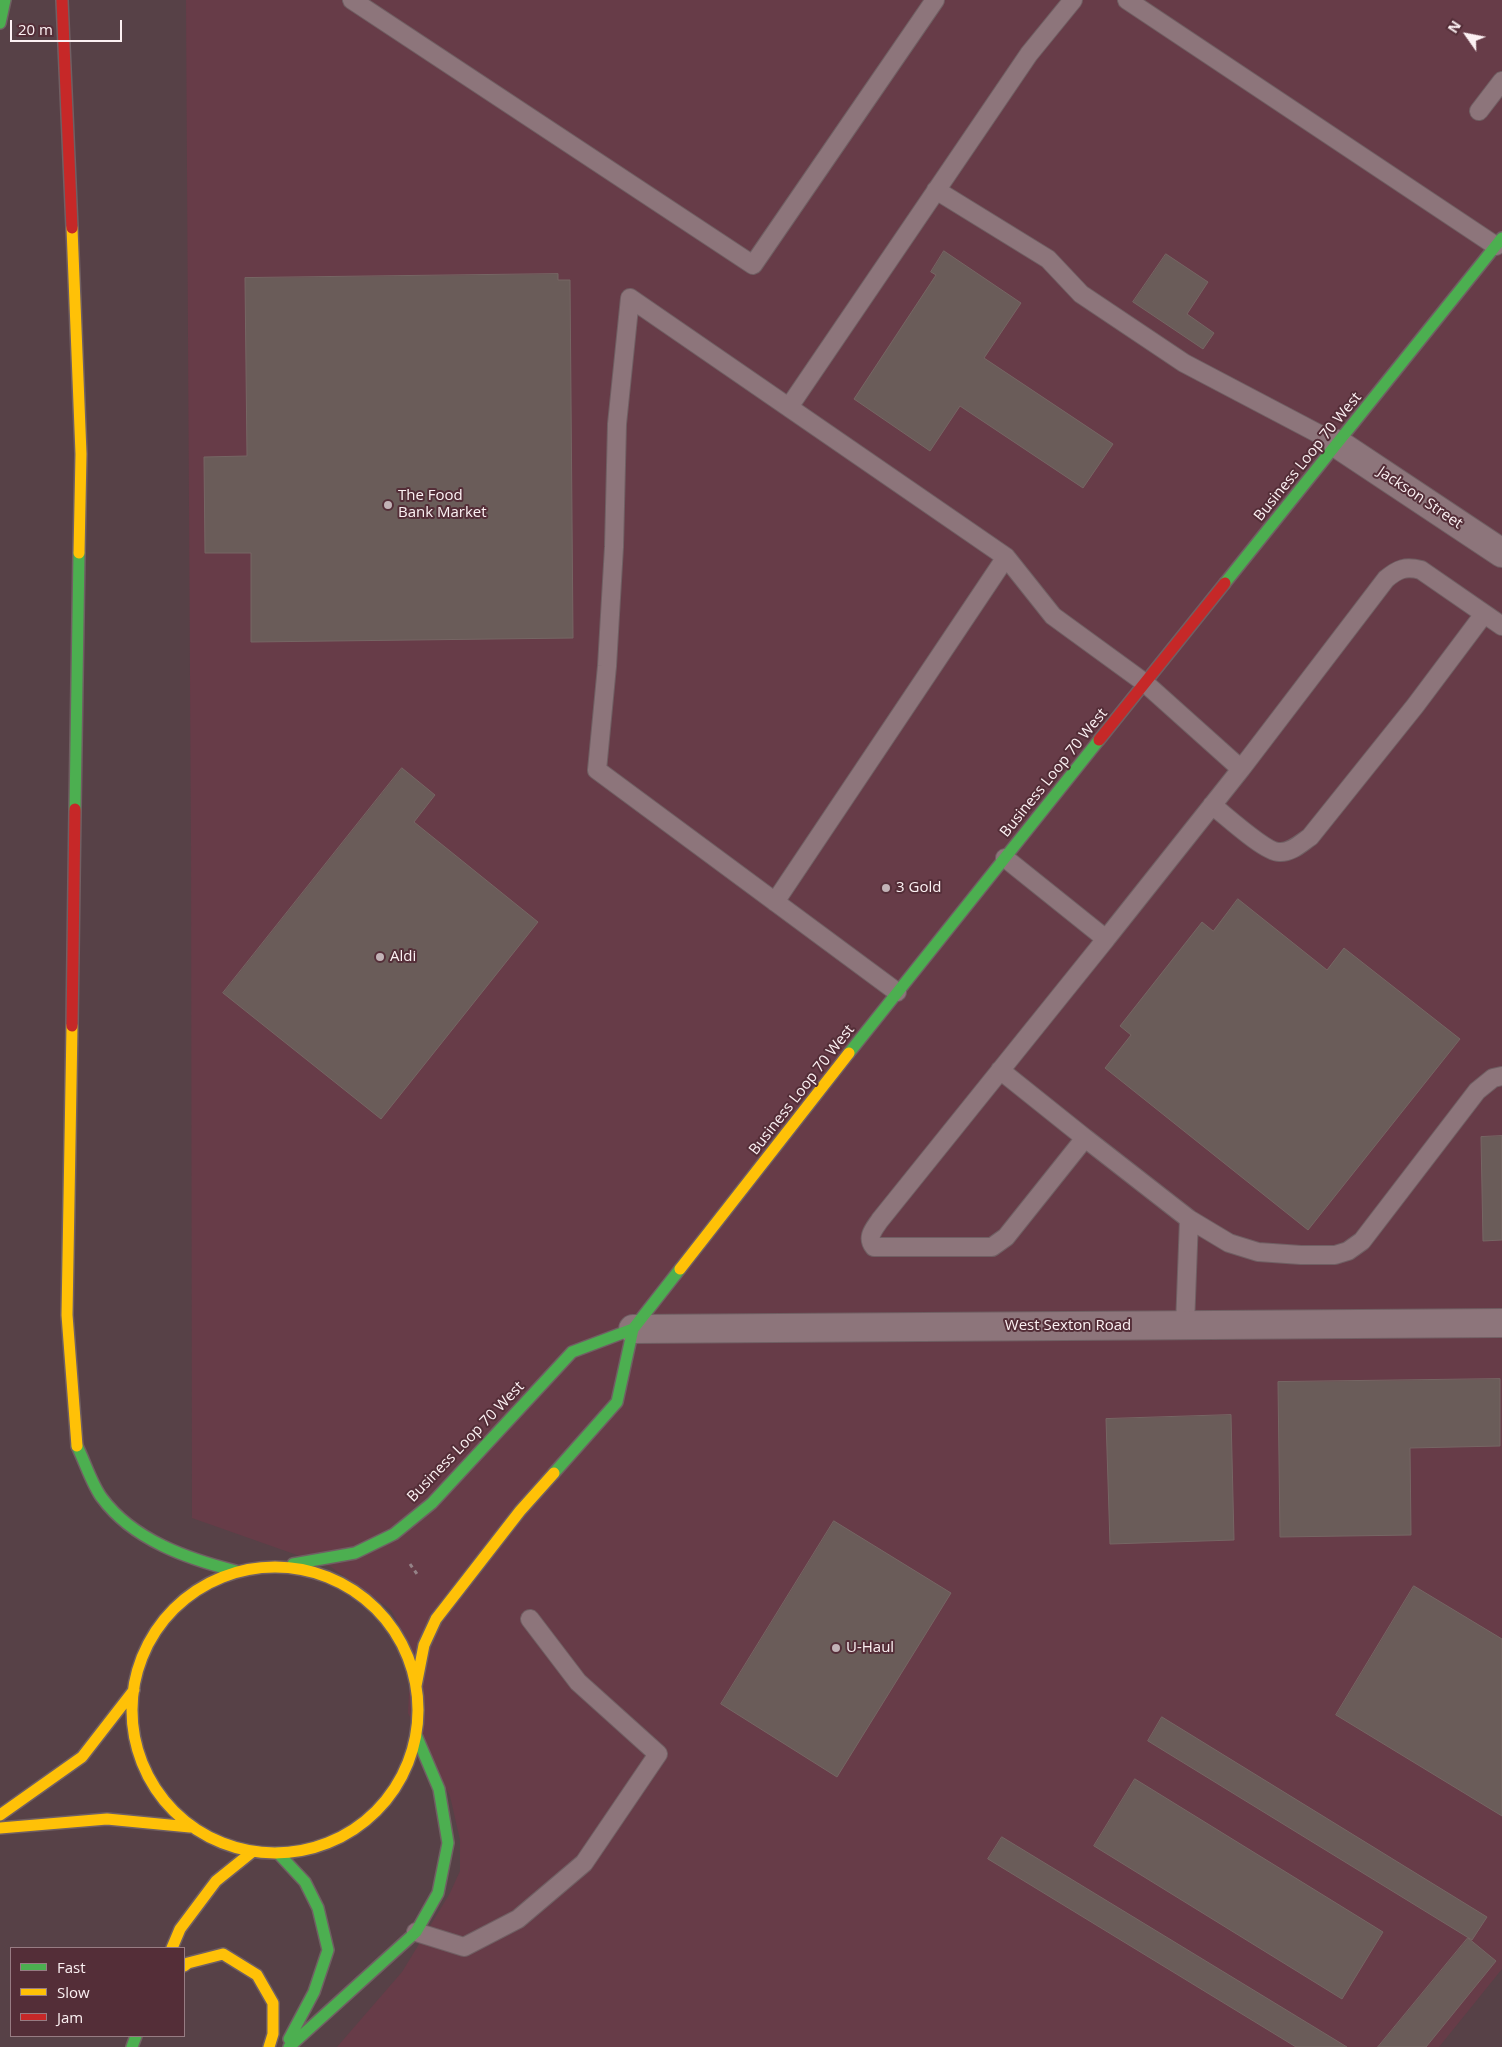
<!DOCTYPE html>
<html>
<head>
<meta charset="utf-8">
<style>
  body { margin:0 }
  #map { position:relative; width:1502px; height:2047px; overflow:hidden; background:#574147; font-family:"Open Sans",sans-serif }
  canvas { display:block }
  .legend { position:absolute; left:10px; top:1947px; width:175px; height:90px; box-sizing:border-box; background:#542e38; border:1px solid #977c83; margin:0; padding:6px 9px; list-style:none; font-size:15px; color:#fcf1f3 }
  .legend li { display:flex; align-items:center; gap:10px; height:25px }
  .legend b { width:25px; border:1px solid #977c83 }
  .north { position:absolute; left:1442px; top:10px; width:50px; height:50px; -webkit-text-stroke:4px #542e38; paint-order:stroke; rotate:303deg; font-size:14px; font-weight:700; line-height:20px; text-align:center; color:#fcf1f3 }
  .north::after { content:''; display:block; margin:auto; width:18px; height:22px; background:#fcf1f3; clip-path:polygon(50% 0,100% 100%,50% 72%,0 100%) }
  .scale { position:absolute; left:10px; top:20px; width:112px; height:22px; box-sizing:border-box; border:2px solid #fcf1f3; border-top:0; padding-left:6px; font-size:15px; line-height:18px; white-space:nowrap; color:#fcf1f3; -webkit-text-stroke:4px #542e38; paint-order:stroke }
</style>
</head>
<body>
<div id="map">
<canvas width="1502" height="2047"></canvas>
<ul class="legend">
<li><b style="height:6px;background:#4caf50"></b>Fast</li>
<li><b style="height:6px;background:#ffc107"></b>Slow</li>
<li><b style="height:6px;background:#c62828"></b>Jam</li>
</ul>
<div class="north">N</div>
<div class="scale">20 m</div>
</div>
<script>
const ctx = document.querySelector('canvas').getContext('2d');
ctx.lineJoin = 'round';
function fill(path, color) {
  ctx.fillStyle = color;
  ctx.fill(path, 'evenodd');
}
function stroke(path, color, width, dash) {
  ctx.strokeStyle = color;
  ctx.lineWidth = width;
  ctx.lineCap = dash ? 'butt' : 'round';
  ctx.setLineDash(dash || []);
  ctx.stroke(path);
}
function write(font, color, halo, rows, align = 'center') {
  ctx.font = font + ' "Open Sans",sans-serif';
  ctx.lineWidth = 4;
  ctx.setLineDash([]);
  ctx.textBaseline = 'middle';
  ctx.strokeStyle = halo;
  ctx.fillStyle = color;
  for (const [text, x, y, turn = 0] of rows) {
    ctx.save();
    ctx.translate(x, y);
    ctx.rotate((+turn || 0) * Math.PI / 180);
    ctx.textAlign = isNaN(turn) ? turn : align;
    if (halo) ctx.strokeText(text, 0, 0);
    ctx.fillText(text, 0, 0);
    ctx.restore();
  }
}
const built = new Path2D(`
  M 186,0 L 1502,0 L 1502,1969 L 1439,2047 L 337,2047 L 402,1972 L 450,1893 L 460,1871 L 460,1840 L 450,1796 L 408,1713 L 411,1647 L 391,1610 L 331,1567 L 192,1518 L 191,843 Z`);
const building = new Path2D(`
  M 944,251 L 1021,303 L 984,358 L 1113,444 L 1083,488 L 960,406 L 930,451 L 854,399 L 936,275 L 931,272 Z
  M 1166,254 L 1208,282 L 1187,314 L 1214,333 L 1203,349 L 1133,302 Z
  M 558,274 L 558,280 L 570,280 L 573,638 L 251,642 L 251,553 L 205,553 L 204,457 L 247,456 L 245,278 Z
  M 402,768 L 435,795 L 414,822 L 538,922 L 381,1119 L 223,993 Z
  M 1238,899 L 1327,970 L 1344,948 L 1460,1039 L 1308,1230 L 1105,1068 L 1131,1035 L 1120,1026 L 1202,922 L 1213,931 Z
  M 1502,1136 L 1502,1240 L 1483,1241 L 1481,1137 Z
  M 1500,1379 L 1500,1446 L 1410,1448 L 1411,1535 L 1280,1537 L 1278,1382 Z
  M 1231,1415 L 1234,1540 L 1110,1544 L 1106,1419 Z
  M 834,1521 L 951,1593 L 837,1777 L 721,1704 Z
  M 1414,1586 L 1502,1639 L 1502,1816 L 1336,1715 Z
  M 1162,1717 L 1487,1917 L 1472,1940 L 1148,1741 Z
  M 1135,1779 L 1383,1932 L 1342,1999 L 1094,1846 Z
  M 1002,1837 L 1347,2047 L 1296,2047 L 988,1859 Z
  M 1468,1938 L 1496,1961 L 1426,2047 L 1378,2047 Z`);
const path = new Path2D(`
  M 410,1564 L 417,1574`);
const lane = new Path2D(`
  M 352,0 L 753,265 L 935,0
  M 1127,0 L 1496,246
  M 1479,111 L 1502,81
  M 936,190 L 1048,259 L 1081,294 L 1184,363 L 1338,444
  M 789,407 L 1029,54 L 1073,0
  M 1241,769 L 1386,579 C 1398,569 1405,566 1421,570 L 1502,626
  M 1212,805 C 1225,815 1265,852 1279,852 C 1291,853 1301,843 1310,837 L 1415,706 L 1484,614
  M 775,902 L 1006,557
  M 897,992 L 597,770 L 607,666 L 614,547 L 617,424 L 630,298 L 1006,557 L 1053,616 L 1145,683 L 1241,769 L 1106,939 L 1005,858
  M 1000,1070 L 1085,1138 L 1006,1237 L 992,1247 L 874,1247 C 866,1237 874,1229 880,1220 L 1106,939
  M 1085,1138 L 1189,1219 L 1229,1243 L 1258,1252 L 1301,1255 L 1335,1255 L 1348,1251 L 1362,1241 L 1477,1091 L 1493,1078 L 1502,1076
  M 1185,1325 L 1189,1219
  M 416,1932 L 464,1947 L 518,1919 L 584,1863 L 658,1754 L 578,1682 L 530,1619`);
const street = new Path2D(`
  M 1338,444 L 1502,553
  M 633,1329 L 1502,1323`);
const fast = new Path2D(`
  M 0,23 L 5,0
  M 1225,583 L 1502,238
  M 75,809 L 79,553
  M 849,1053 L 1099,740
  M 77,1446 C 85,1462 92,1485 102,1498 C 133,1540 188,1559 236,1571
  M 554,1473 L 617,1402 L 633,1329 L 680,1269
  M 293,1564 L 355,1553 L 394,1534 L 432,1503 L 572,1352 L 633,1329
  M 278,1853 L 305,1882 L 318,1908 L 328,1950 L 314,1992 L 289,2039
  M 132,2047 L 136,2036
  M 289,2047 L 416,1932 L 438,1893 L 448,1843 L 439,1789 L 416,1735`);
const slow = new Path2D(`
  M 72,228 L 81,454 L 79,553
  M 72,1026 L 67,1315 L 77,1446
  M 680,1269 L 849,1053
  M132 1710a143 143 0 1 1 286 0a143 143 0 1 1-286 0Z
  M 416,1686 L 424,1645 L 436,1619 L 520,1511 L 554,1473
  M 0,1815 L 82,1757 L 134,1690
  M 0,1828 L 107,1819 L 190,1827
  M 172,1948 L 180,1929 L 216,1881 L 252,1852
  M 184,1966 L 188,1963 L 223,1954 L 257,1975 L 273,2003 L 273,2034 L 269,2047`);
const jam = new Path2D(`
  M 62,0 L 72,228
  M 1099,740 L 1225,583
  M 72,1026 L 75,809`);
const markers = [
  [388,505,5,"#c2b3b7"],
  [886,888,5,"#c2b3b7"],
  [380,957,5,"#c2b3b7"],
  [836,1648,5,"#c2b3b7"]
];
const streetNames = [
  ["Business Loop 70 West",1308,457,-51],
  ["Jackson Street",1420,498,34],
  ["Business Loop 70 West",1054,773,-51],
  ["Business Loop 70 West",802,1090,-52],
  ["West Sexton Road",1068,1326],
  ["Business Loop 70 West",466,1442,-46]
];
const poiNames = [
  ["The Food",398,496],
  ["Bank Market",398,513],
  ["3 Gold",896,888],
  ["Aldi",390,957],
  ["U-Haul",846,1648]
];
fill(built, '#673c48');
fill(building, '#6a5c59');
stroke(building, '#766664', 1);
stroke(lane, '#705f63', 20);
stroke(street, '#705f63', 30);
stroke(fast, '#705f63', 14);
stroke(slow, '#705f63', 14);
stroke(jam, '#705f63', 14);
stroke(path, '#948287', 3, [4, 4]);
stroke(lane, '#8d757b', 18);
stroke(street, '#8d757b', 28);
stroke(fast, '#4caf50', 11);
stroke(slow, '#ffc107', 11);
stroke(jam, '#c62828', 11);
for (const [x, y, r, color] of markers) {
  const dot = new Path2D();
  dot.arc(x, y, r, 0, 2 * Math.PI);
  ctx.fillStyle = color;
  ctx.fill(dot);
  stroke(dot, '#542e38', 2);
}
write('15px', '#fcf1f3', '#542e38', streetNames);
write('15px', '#fcf1f3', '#542e38', poiNames, 'left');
</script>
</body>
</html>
